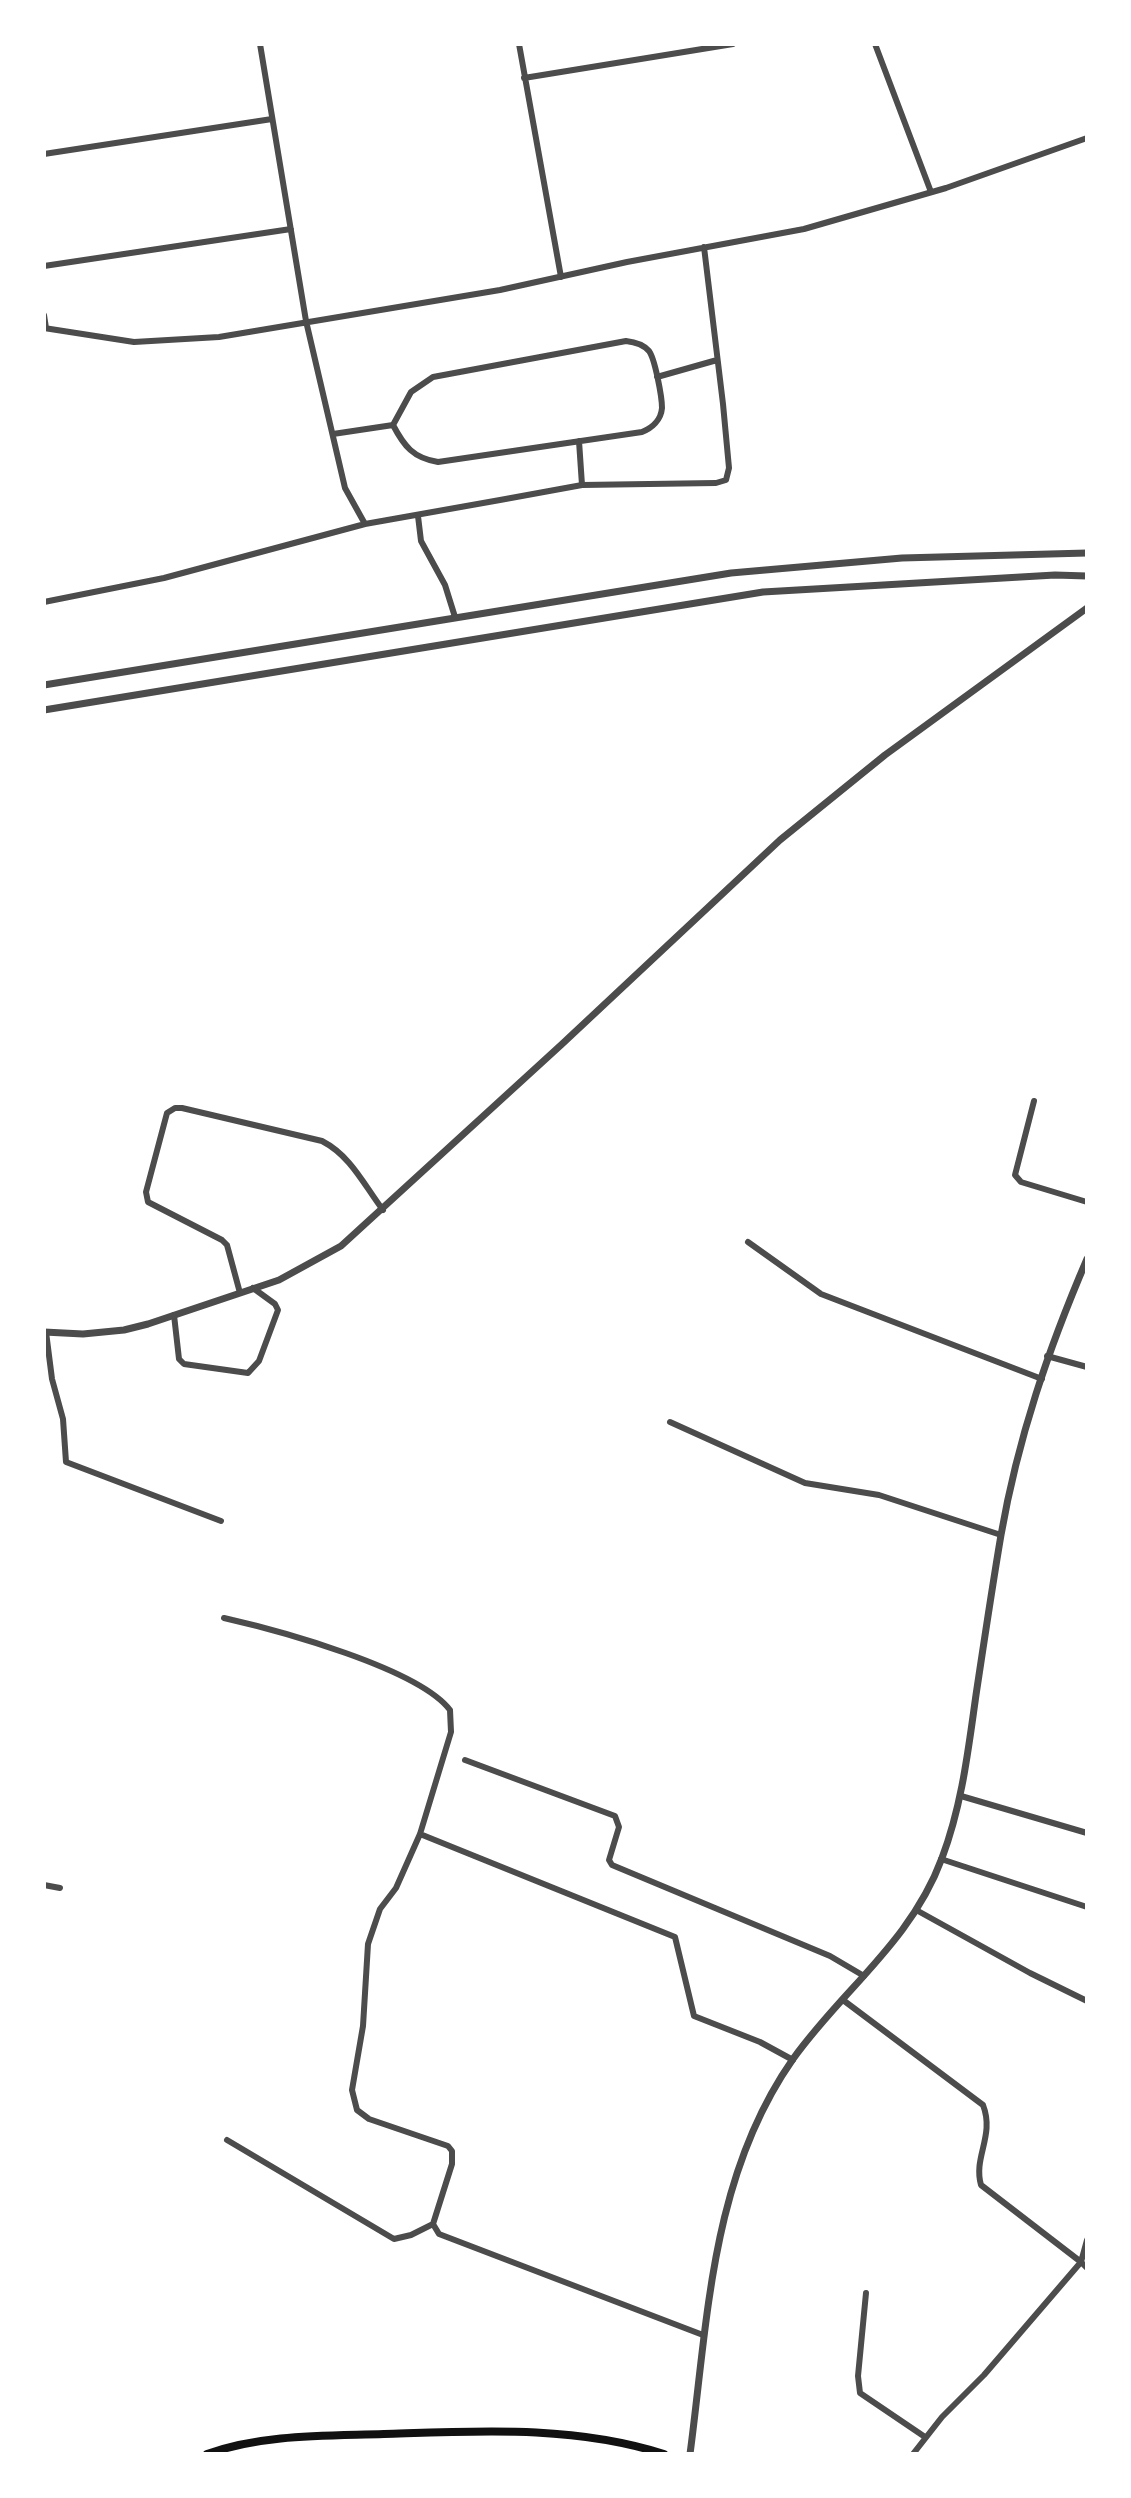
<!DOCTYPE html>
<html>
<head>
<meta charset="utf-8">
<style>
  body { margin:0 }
  #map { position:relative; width:1131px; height:2498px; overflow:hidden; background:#fff; font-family:Commissioner,sans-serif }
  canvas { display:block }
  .frame { position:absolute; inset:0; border:46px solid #fff; pointer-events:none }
</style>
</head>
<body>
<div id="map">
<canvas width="1131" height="2498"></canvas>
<div class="frame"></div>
</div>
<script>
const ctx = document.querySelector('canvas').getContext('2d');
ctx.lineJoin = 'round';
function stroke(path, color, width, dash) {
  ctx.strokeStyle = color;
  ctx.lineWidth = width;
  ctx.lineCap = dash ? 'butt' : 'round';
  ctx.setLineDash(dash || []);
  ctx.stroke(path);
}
const minor = new Path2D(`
  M 260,44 L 306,321 L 345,488 L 365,524
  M 519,44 L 561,277
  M 875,44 L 931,192
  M 524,78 L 733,44
  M 44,154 L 272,119
  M 44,266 L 291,229
  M 44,315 L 46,328
  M 44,328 L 134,342 L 219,337 L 500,290 L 627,262 L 804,229 L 946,188 L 1087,138
  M 626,341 C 635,342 643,344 649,351 C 655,359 662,397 662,408 C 661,420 652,428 642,432 L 438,462 C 413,458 404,446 393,425 L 411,392 L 433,377 Z
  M 657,377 L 717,360
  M 333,434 L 393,425
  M 579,441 L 582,485
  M 418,516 L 421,541 L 445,585 L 455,617
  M 44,602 L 164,578 L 365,524 L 500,500 L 582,485 L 716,483 L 726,480 L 729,468 L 723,404 L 704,247
  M 1034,1101 L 1015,1175 L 1021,1182 L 1087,1202
  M 748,1242 L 821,1294 L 1042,1379
  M 240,1293 L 227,1245 L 222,1240 L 148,1202 L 146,1192 L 167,1113 L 175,1108 L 182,1108 L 322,1141 C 351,1156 364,1185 383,1210
  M 174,1315 L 179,1359 L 184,1364 L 248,1373 L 259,1361 L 278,1310 L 275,1304 L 253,1288
  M 46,1332 L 52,1379 L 63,1419 L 66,1462 L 221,1521
  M 1047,1356 L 1087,1367
  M 670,1422 L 805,1483 L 879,1495 L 1001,1535
  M 224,1618 C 277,1630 418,1668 450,1710 L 451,1732 L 420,1834 L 396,1888 L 380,1909 L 368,1944 L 363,2026 L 352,2090 L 357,2110 L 369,2119 L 448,2146 L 452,2151 L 452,2164 L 433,2224 L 439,2234 L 703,2335
  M 465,1760 L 615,1816 L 619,1827 L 609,1860 L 612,1865 L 830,1956 L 864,1976
  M 961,1796 L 1087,1833
  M 420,1834 L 675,1937 L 694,2016 L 760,2042 L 793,2060
  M 941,1859 L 1087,1907
  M 44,1885 L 60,1888
  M 918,1911 L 1030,1973 L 1087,2001
  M 843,2000 L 983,2105 C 995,2136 973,2157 981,2185 L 1081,2262 L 1087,2240
  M 227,2140 L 394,2239 L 411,2235 L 433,2224
  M 866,2293 L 858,2376 L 860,2393 L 925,2437
  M 913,2454 L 942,2417 L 984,2375 L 1081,2262 L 1087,2268`);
const tertiary = new Path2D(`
  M 44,685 L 731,573 L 902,558 L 1087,553
  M 44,710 L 763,592 L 1055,575 L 1087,576
  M 44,1332 L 83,1334 L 124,1330 L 148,1324 L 279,1280 L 341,1246 L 561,1045 L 780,840 L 885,755 L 1087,608
  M 690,2454 C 708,2318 711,2176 793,2059 C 843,1989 911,1942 942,1858 C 962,1805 968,1751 976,1695 C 984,1642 992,1588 1001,1535 C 1018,1438 1048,1350 1087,1259`);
const secondary = new Path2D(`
  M 207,2454 C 263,2434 326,2436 384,2434 C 478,2431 573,2425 664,2454`);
stroke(minor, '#4c4c4c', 6);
stroke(tertiary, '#4c4c4c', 7);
stroke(secondary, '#111', 8);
</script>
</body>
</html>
